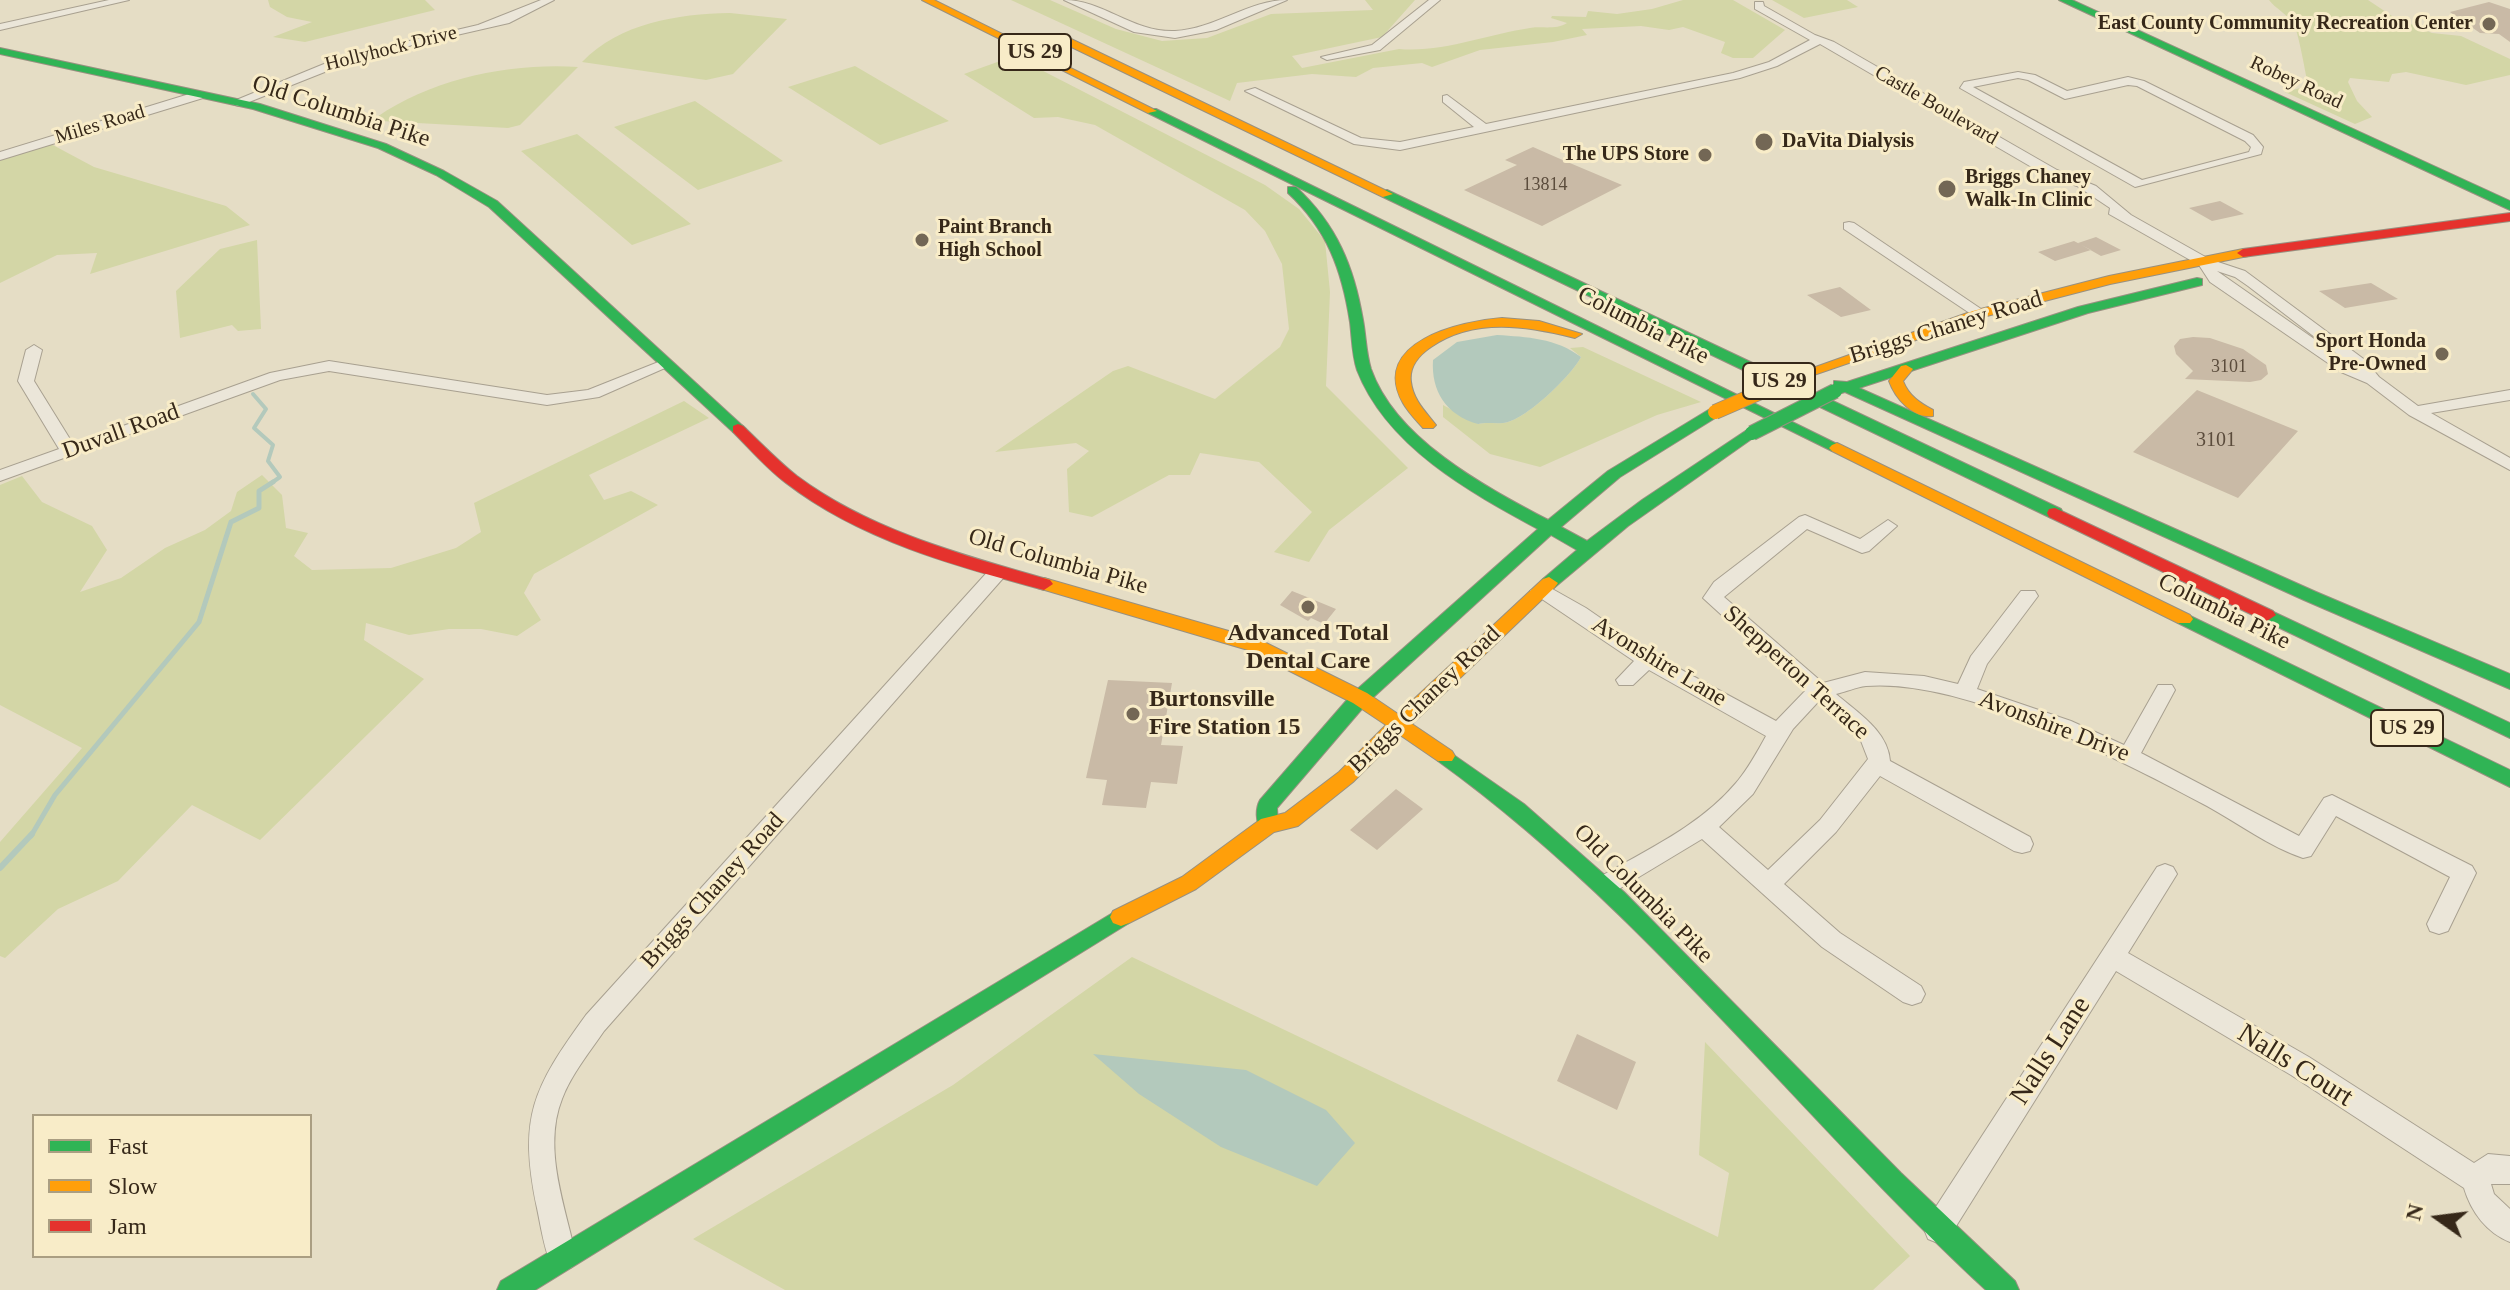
<!DOCTYPE html>
<html>
<head>
<meta charset="utf-8">
<style>
  body { margin:0 }
  #map { position:relative; width:2510px; height:1290px; overflow:hidden; background:#e5ddc5; font-family:Georgia,serif }
  canvas { display:block }
  .legend { position:absolute; left:32px; top:1114px; width:280px; height:144px; box-sizing:border-box; background:#f8ecc8; border:2px solid #aa9e82; margin:0; padding:10px 14px; list-style:none; font-size:24px; color:#362819 }
  .legend li { display:flex; align-items:center; gap:16px; height:40px }
  .legend b { width:40px; border:2px solid #aa9e82 }
  .north { position:absolute; left:2398px; top:1178px; width:80px; height:80px; -webkit-text-stroke:6px #f8ecc8; paint-order:stroke; rotate:284deg; font-size:22px; font-weight:700; line-height:32px; text-align:center; color:#362819 }
  .north::after { content:''; display:block; margin:auto; width:28px; height:36px; background:#362819; clip-path:polygon(50% 0,100% 100%,50% 72%,0 100%) }
</style>
</head>
<body>
<div id="map">
<canvas width="2510" height="1290"></canvas>
<ul class="legend">
<li><b style="height:10px;background:#30b455"></b>Fast</li>
<li><b style="height:10px;background:#ff9f0a"></b>Slow</li>
<li><b style="height:10px;background:#e5322d"></b>Jam</li>
</ul>
<div class="north">N</div>
</div>
<script>
const ctx = document.querySelector('canvas').getContext('2d');
ctx.lineJoin = 'round';
function fill(path, color) {
  ctx.fillStyle = color;
  ctx.fill(path, 'evenodd');
}
function stroke(path, color, width, dash) {
  ctx.strokeStyle = color;
  ctx.lineWidth = width;
  ctx.lineCap = dash ? 'butt' : 'round';
  ctx.setLineDash(dash || []);
  ctx.stroke(path);
}
function write(font, color, halo, rows, align = 'center') {
  ctx.font = font + ' Georgia,serif';
  ctx.lineWidth = 6;
  ctx.setLineDash([]);
  ctx.textBaseline = 'middle';
  ctx.strokeStyle = halo;
  ctx.fillStyle = color;
  for (const [text, x, y, turn = 0] of rows) {
    ctx.save();
    ctx.translate(x, y);
    ctx.rotate((+turn || 0) * Math.PI / 180);
    ctx.textAlign = isNaN(turn) ? turn : align;
    if (halo) ctx.strokeText(text, 0, 0);
    ctx.fillText(text, 0, 0);
    ctx.restore();
  }
}
const green = new Path2D(`
  M 268,0 L 425,0 L 435,10 L 305,42 L 273,37 L 312,22 L 287,17 L 270,7 Z
  M 1011,0 L 1050,0 L 1116,29 L 1162,41 L 1207,38 L 1271,14 L 1373,10 L 1365,0 L 1415,0 L 1382,37 L 1292,56 L 1302,68 L 1399,49 C 1442,53 1488,34 1530,28 C 1543,26 1557,30 1567,23 L 1551,18 L 1552,16 L 1586,17 L 1588,11 L 1617,14 L 1652,9 L 1683,0 L 1733,0 L 1785,30 L 1753,58 L 1733,58 L 1721,53 L 1725,42 L 1683,27 L 1669,30 L 1641,26 L 1582,29 L 1587,35 L 1553,42 L 1480,50 L 1432,67 L 1422,63 L 1373,68 L 1356,77 L 1312,74 L 1237,83 L 1230,101 Z
  M 1772,0 L 1847,0 L 1858,7 L 1804,18 Z
  M 2269,0 L 2368,0 L 2392,16 L 2432,33 L 2461,36 L 2510,59 L 2510,75 L 2466,85 L 2406,72 L 2392,74 L 2389,82 L 2350,78 L 2348,82 L 2357,101 L 2372,117 L 2355,124 L 2285,92 L 2308,86 C 2306,75 2298,29 2293,23 C 2287,14 2276,9 2269,0 Z
  M 730,13 L 787,19 L 733,74 L 706,80 L 582,62 C 620,23 677,14 730,13 Z
  M 1014,56 L 1265,185 L 1299,209 L 1325,241 L 1330,292 L 1326,386 L 1408,468 L 1329,530 L 1309,562 L 1274,552 L 1312,512 L 1259,462 L 1200,453 L 1190,475 L 1169,475 L 1092,517 L 1069,512 L 1067,469 L 1089,451 L 1076,443 L 995,452 L 1113,371 L 1128,366 L 1215,399 L 1280,347 L 1289,329 L 1282,264 L 1265,231 L 1245,210 L 1095,125 L 1058,117 L 1034,118 L 964,74 Z
  M 855,66 L 949,121 L 880,145 L 788,87 Z
  M 578,67 L 520,125 L 508,128 L 381,121 L 377,117 C 434,78 510,63 578,67 Z
  M 695,101 L 783,161 L 698,190 L 614,127 Z
  M 577,134 L 691,224 L 632,245 L 521,151 Z
  M 51,144 L 94,167 L 226,206 L 250,225 L 90,274 L 97,253 L 57,255 L 0,283 L 0,159 Z
  M 257,240 L 261,329 L 238,331 L 232,325 L 180,338 L 176,291 L 220,249 Z
  M 1583,347 L 1701,402 L 1657,415 L 1540,467 L 1490,454 L 1443,417 L 1443,405 L 1478,424 C 1488,422 1494,424 1503,423 C 1524,422 1572,375 1581,357 L 1570,348 Z
  M 684,401 L 709,418 L 589,475 L 604,500 L 631,491 L 658,505 L 534,574 L 524,593 L 541,620 L 517,636 L 481,629 L 449,629 L 409,635 L 366,623 L 364,640 L 424,679 L 260,840 L 192,805 L 118,881 L 58,909 L 5,958 L 0,956 L 0,842 L 82,748 L 0,705 L 0,485 L 22,476 L 42,502 L 92,526 L 107,550 L 80,592 L 121,578 L 165,548 L 205,530 L 231,511 L 237,492 L 262,475 L 282,495 L 286,528 L 308,533 L 294,556 L 312,570 L 391,568 L 456,548 L 481,532 L 474,503 Z
  M 1132,957 L 1718,1237 L 1729,1173 L 1699,1155 L 1705,1042 L 1910,1256 L 1873,1290 L 785,1290 L 693,1239 L 953,1085 Z`);
const water = new Path2D(`
  M 1497,335 C 1527,337 1556,338 1581,357 C 1572,375 1524,422 1503,423 C 1494,424 1488,422 1478,424 C 1446,415 1431,391 1433,360 L 1457,342 Z
  M 1093,1054 L 1246,1070 L 1326,1110 L 1355,1143 L 1317,1186 L 1221,1147 L 1139,1094 Z`);
const streamFar2 = new Path2D(`
  M 253,394 L 266,409 L 254,428 L 273,445 L 268,461 L 280,477 L 270,484`);
const streamFar1 = new Path2D(`
  M 31,836 L 55,795 L 199,622 L 231,522 L 259,508 L 259,491 L 273,482`);
const stream = new Path2D(`
  M 0,868 L 32,834`);
const building = new Path2D(`
  M 2489,2 L 2510,9 L 2510,42 L 2499,34 L 2480,33 L 2450,12 Z
  M 1533,147 L 1558,158 L 1622,185 L 1542,226 L 1464,190 L 1517,165 L 1505,160 Z
  M 2220,201 L 2244,214 L 2212,221 L 2189,208 Z
  M 2096,237 L 2121,250 L 2101,256 L 2078,243 Z
  M 2074,241 L 2091,250 L 2055,261 L 2038,252 Z
  M 2371,283 L 2398,299 L 2345,308 L 2319,291 Z
  M 1840,287 L 1871,310 L 1841,317 L 1807,295 Z
  M 2193,337 L 2210,338 L 2243,349 L 2266,365 L 2268,374 L 2261,380 L 2250,382 L 2185,379 L 2193,371 L 2176,354 L 2174,346 L 2180,339 Z
  M 2197,390 L 2298,431 L 2238,498 L 2133,452 Z
  M 1292,591 L 1307,597 L 1336,609 L 1324,624 L 1311,618 L 1308,621 L 1280,605 Z
  M 1108,680 L 1172,683 L 1161,745 L 1183,746 L 1177,784 L 1151,782 L 1146,808 L 1102,805 L 1107,780 L 1086,778 Z
  M 1396,789 L 1423,809 L 1377,850 L 1350,830 Z
  M 1577,1034 L 1636,1062 L 1617,1110 L 1557,1081 Z`);
const street = new Path2D(`
  M 109,0 L 129,0 L 0,30 L 0,24 Z
  M 541,0 L 554,0 L 509,23 L 365,56 L 239,106 L 229,103 L 341,57 L 478,25 Z
  M 1064,0 C 1103,0 1134,33 1175,31 C 1215,29 1249,0 1287,0 L 1216,30 L 1175,38 L 1134,32 Z
  M 1429,0 L 1440,0 L 1380,50 L 1327,60 L 1321,57 L 1372,45 Z
  M 1755,2 L 1763,2 L 1764,6 L 1815,35 L 1834,42 L 2057,170 L 2096,186 L 2131,215 L 2209,259 L 2245,271 L 2365,360 L 2379,377 L 2418,406 L 2510,390 L 2510,400 L 2431,413 L 2510,458 L 2510,470 L 2409,415 L 2367,383 L 2341,372 L 2210,282 L 2199,265 L 2109,214 L 2110,208 L 2077,186 L 2047,176 L 1820,44 L 1777,66 L 1740,78 L 1400,150 L 1354,144 L 1245,91 L 1255,88 L 1361,138 L 1400,142 L 1474,127 L 1443,102 L 1443,96 L 1447,95 L 1486,124 L 1733,73 L 1769,62 L 1810,40 L 1755,9 ZM 2217,271 L 2235,277 L 2248,286 L 2350,364 Z
  M 2018,72 L 2035,75 L 2067,91 L 2128,77 L 2144,81 L 2253,135 L 2263,147 L 2261,154 L 2135,187 L 1960,88 L 1964,82 ZM 2018,78 L 2028,80 L 2065,99 L 2128,85 L 2137,86 L 2245,141 L 2251,147 L 2249,152 L 2142,180 L 1973,87 Z
  M 199,91 L 205,95 L 203,98 L 0,160 L 0,152 Z
  M 1849,222 L 1854,223 L 1987,313 L 1984,316 L 1974,316 L 1844,229 L 1844,223 Z
  M 34,345 L 42,350 L 34,381 L 73,444 L 270,373 L 329,361 L 547,395 L 588,390 L 666,359 L 674,364 L 599,397 L 547,405 L 329,371 L 280,380 L 0,481 L 0,470 L 59,449 L 18,381 L 26,350 Z
  M 1805,515 L 1860,539 L 1888,520 L 1897,526 L 1869,551 L 1862,553 L 1807,529 L 1724,597 L 1823,683 L 1865,672 L 1924,676 L 1958,684 L 1971,656 L 2021,591 L 2035,591 L 2038,596 L 1987,664 L 1977,689 L 2071,721 L 2124,745 L 2158,685 L 2172,685 L 2175,690 L 2141,753 L 2299,836 L 2324,798 L 2332,795 L 2472,866 L 2476,873 L 2448,931 L 2439,934 L 2430,931 L 2427,924 L 2450,877 L 2336,816 L 2311,856 L 2303,858 C 2270,847 2238,823 2207,806 C 2121,760 1963,678 1866,686 C 1856,687 1846,692 1836,694 C 1858,713 1888,731 1890,761 L 2030,837 L 2033,844 L 2030,851 L 2022,853 L 2014,851 L 1880,776 L 1836,832 L 1784,884 L 1840,933 L 1921,986 L 1925,994 L 1921,1002 L 1912,1005 L 1903,1002 L 1822,947 L 1702,839 L 1614,892 L 1606,895 L 1598,892 L 1594,885 L 1598,878 C 1646,850 1700,826 1736,783 C 1748,769 1757,752 1766,736 L 1649,670 L 1633,685 L 1619,685 L 1616,680 L 1634,661 L 1530,591 L 1540,584 L 1547,586 L 1586,608 L 1654,655 L 1776,721 L 1805,691 L 1703,598 L 1714,582 L 1799,517 ZM 1818,702 L 1861,741 L 1868,759 L 1820,820 L 1768,870 L 1719,827 L 1753,794 L 1793,729 Z
  M 998,566 L 1007,572 L 1005,576 L 604,1031 C 589,1053 571,1075 562,1099 C 542,1149 566,1208 576,1257 L 572,1267 L 562,1271 L 552,1267 C 544,1249 541,1227 537,1208 C 518,1117 533,1088 586,1015 L 991,568 Z
  M 2165,864 L 2173,867 L 2177,874 L 2128,953 L 2309,1057 L 2474,1163 L 2488,1154 L 2510,1156 L 2510,1184 L 2491,1184 L 2494,1194 L 2510,1209 L 2510,1242 C 2487,1233 2471,1212 2464,1188 L 2291,1075 L 2116,971 L 1948,1239 L 1938,1243 L 1928,1239 L 1924,1229 L 1928,1219 L 2157,867 Z`);
const fast = new Path2D(`
  M 2059,0 L 2072,0 L 2510,201 L 2510,210 Z
  M 0,48 L 260,104 L 386,144 L 444,171 L 497,201 L 746,429 L 738,434 L 733,432 L 489,207 L 436,175 L 378,148 L 253,109 L 0,54 Z
  M 1148,109 L 1156,109 L 1845,448 L 1842,451 L 1832,451 L 1148,113 Z
  M 1288,187 L 1296,187 C 1337,225 1354,267 1363,320 C 1366,336 1366,353 1371,369 C 1396,440 1486,487 1548,520 L 1608,471 L 1710,409 L 1720,409 L 1720,415 L 1620,477 L 1561,527 L 1587,541 L 1642,500 L 1747,430 L 1752,428 L 1760,433 L 1628,526 L 1555,587 L 1549,589 L 1540,583 L 1543,579 L 1577,550 L 1551,535 L 1367,703 L 1277,808 L 1278,825 L 1275,831 L 1268,833 L 1261,831 C 1256,822 1255,809 1260,800 L 1353,693 L 1538,529 C 1470,492 1387,447 1357,370 C 1352,355 1352,338 1350,322 C 1342,270 1327,229 1288,193 Z
  M 1387,190 L 2061,509 L 2063,513 L 2055,518 L 2049,517 L 1383,197 L 1383,191 Z
  M 2197,278 L 2202,279 L 2202,285 L 2088,313 L 1859,388 L 2316,592 L 2510,674 L 2510,689 L 2304,600 L 1845,392 L 1835,395 L 1828,391 L 1834,387 L 1834,381 L 1847,382 L 2078,307 Z
  M 2267,609 L 2510,723 L 2510,738 L 2261,619 L 2258,615 Z
  M 2184,613 L 2510,770 L 2510,787 L 2178,623 L 2175,619 L 2178,615 Z
  M 1445,749 L 1524,804 L 1624,892 L 1901,1173 L 2015,1281 L 2019,1290 L 1986,1290 C 1800,1118 1645,910 1438,761 L 1435,756 L 1438,751 Z
  M 1121,908 L 1129,911 L 1132,917 L 1129,923 L 535,1290 L 497,1290 L 501,1281 Z`);
const slow = new Path2D(`
  M 922,0 L 934,0 L 1157,111 L 1148,113 Z
  M 1061,38 L 1069,38 L 1393,194 L 1383,197 L 1061,42 Z
  M 2243,249 L 2248,250 L 2248,256 L 2110,284 L 1983,317 L 1805,378 L 1800,379 L 1793,375 L 1973,311 L 2109,276 Z
  M 1502,318 L 1539,321 L 1582,334 L 1575,338 C 1528,326 1474,317 1431,347 C 1419,355 1409,367 1411,382 C 1413,400 1426,412 1436,425 L 1433,428 L 1423,428 C 1416,420 1408,412 1403,403 C 1369,342 1461,321 1502,318 Z
  M 1906,365 L 1913,369 L 1903,381 C 1909,396 1920,403 1933,410 L 1933,416 C 1913,419 1895,398 1889,381 L 1901,366 Z
  M 1837,443 L 2190,615 L 2193,619 L 2190,623 L 2178,623 L 1832,451 L 1829,448 L 1832,445 Z
  M 1549,577 L 1558,583 L 1555,587 L 1412,724 L 1452,751 L 1455,756 L 1452,761 L 1438,761 L 1400,735 L 1353,782 L 1298,826 L 1274,832 L 1196,889 L 1129,923 L 1121,926 L 1113,923 L 1110,917 L 1113,911 L 1182,877 L 1261,819 L 1285,813 L 1339,772 L 1386,725 L 1353,703 L 1248,650 L 1038,588 L 1035,584 L 1038,580 L 1044,578 L 1260,640 L 1367,693 L 1398,714 L 1543,579 Z`);
const jam = new Path2D(`
  M 2510,213 L 2510,221 L 2243,257 L 2237,253 L 2243,249 Z
  M 738,424 L 743,426 C 761,443 778,461 797,476 C 871,531 963,555 1050,580 L 1053,584 L 1044,590 C 955,566 860,540 786,483 C 766,468 750,449 733,432 L 733,426 Z
  M 2055,508 L 2273,611 L 2276,615 L 2267,621 L 2261,619 L 2049,517 L 2047,513 L 2049,509 Z`);
const fastBridge = new Path2D(`
  M 1752,433 L 1835,391`);
const slowBridge = new Path2D(`
  M 1715,412 L 1800,375`);
const markers = [
  [2489,24,8,"#736755"],
  [1764,142,10,"#736755"],
  [1705,155,8,"#736755"],
  [1947,189,10,"#736755"],
  [922,240,8,"#736755"],
  [2442,354,8,"#736755"],
  [1308,607,8,"#736755"],
  [1133,714,8,"#736755"]
];
const farNumbernames = [
  ["13814",1545,185],
  ["3101",2229,367]
];
const farPoinames = [
  ["East County Community Recreation Center",2473,24],
  ["DaVita Dialysis",1782,142,"left"],
  ["The UPS Store",1689,155],
  ["Briggs Chaney",1965,178,"left"],
  ["Walk-In Clinic",1965,201,"left"],
  ["Paint Branch",938,228,"left"],
  ["High School",938,251,"left"],
  ["Sport Honda",2426,342],
  ["Pre-Owned",2426,365]
];
const farStreetnames = [
  ["Hollyhock Drive",391,49,-14],
  ["Robey Road",2296,83,25],
  ["Castle Boulevard",1936,106,30],
  ["Miles Road",100,125,-17]
];
const numberNames = [
  ["3101",2216,441]
];
const shields = [
  [1035,52,72],
  [1779,381,72],
  [2407,728,72]
];
const shieldNames = [
  ["US 29",1035,52],
  ["US 29",1779,381],
  ["US 29",2407,728]
];
const streetNames = [
  ["Old Columbia Pike",341,112,18],
  ["Columbia Pike",1643,326,27],
  ["Briggs Chaney Road",1946,328,-17],
  ["Duvall Road",121,432,-20],
  ["Old Columbia Pike",1058,562,16],
  ["Columbia Pike",2224,612,26],
  ["Avonshire Lane",1659,662,31],
  ["Shepperton Terrace",1796,673,42],
  ["Briggs Chaney Road",1425,700,-44],
  ["Avonshire Drive",2054,727,21],
  ["Briggs Chaney Road",713,891,-48],
  ["Old Columbia Pike",1643,894,45]
];
const poiNames = [
  ["Advanced Total",1308,634],
  ["Dental Care",1308,662],
  ["Burtonsville",1149,700,"left"],
  ["Fire Station 15",1149,728,"left"]
];
const nearStreetnames = [
  ["Nalls Lane",2051,1051,-57],
  ["Nalls Court",2295,1066,32]
];
fill(green, '#d3d6a6');
fill(water, '#b3c9bc');
stroke(streamFar2, '#b3c9bc', 4);
stroke(streamFar1, '#b3c9bc', 5);
stroke(stream, '#b3c9bc', 6);
fill(building, '#c9baa6');
stroke(street, '#a8a090', 2);
stroke(fast, '#989080', 2);
stroke(slow, '#989080', 2);
stroke(jam, '#989080', 2);
fill(street, '#ebe6d9');
fill(fast, '#30b455');
fill(slow, '#ff9f0a');
fill(jam, '#e5322d');
stroke(fastBridge, '#989080', 16, []);
stroke(slowBridge, '#989080', 16, []);
stroke(fastBridge, '#30b455', 14);
stroke(slowBridge, '#ff9f0a', 14);
for (const [x, y, r, color] of markers) {
  const dot = new Path2D();
  dot.arc(x, y, r, 0, 2 * Math.PI);
  ctx.fillStyle = color;
  ctx.fill(dot);
  stroke(dot, '#f8ecc8', 3);
}
write('18px', '#5b4c3c', null, farNumbernames);
write('bold 20px', '#362819', '#f8ecc8', farPoinames, 'right');
write('20px', '#362819', '#f8ecc8', farStreetnames);
write('20px', '#5b4c3c', null, numberNames);
for (const [x, y, w] of shields) {
  const box = new Path2D();
  box.roundRect(x - w / 2, y - 18, w, 36, 6);
  ctx.fillStyle = '#f8ecc8';
  ctx.fill(box);
  stroke(box, '#362819', 2);
}
write('bold 22px', '#362819', null, shieldNames);
write('24px', '#362819', '#f8ecc8', streetNames);
write('bold 24px', '#362819', '#f8ecc8', poiNames);
write('28px', '#362819', '#f8ecc8', nearStreetnames);
</script>
</body>
</html>
